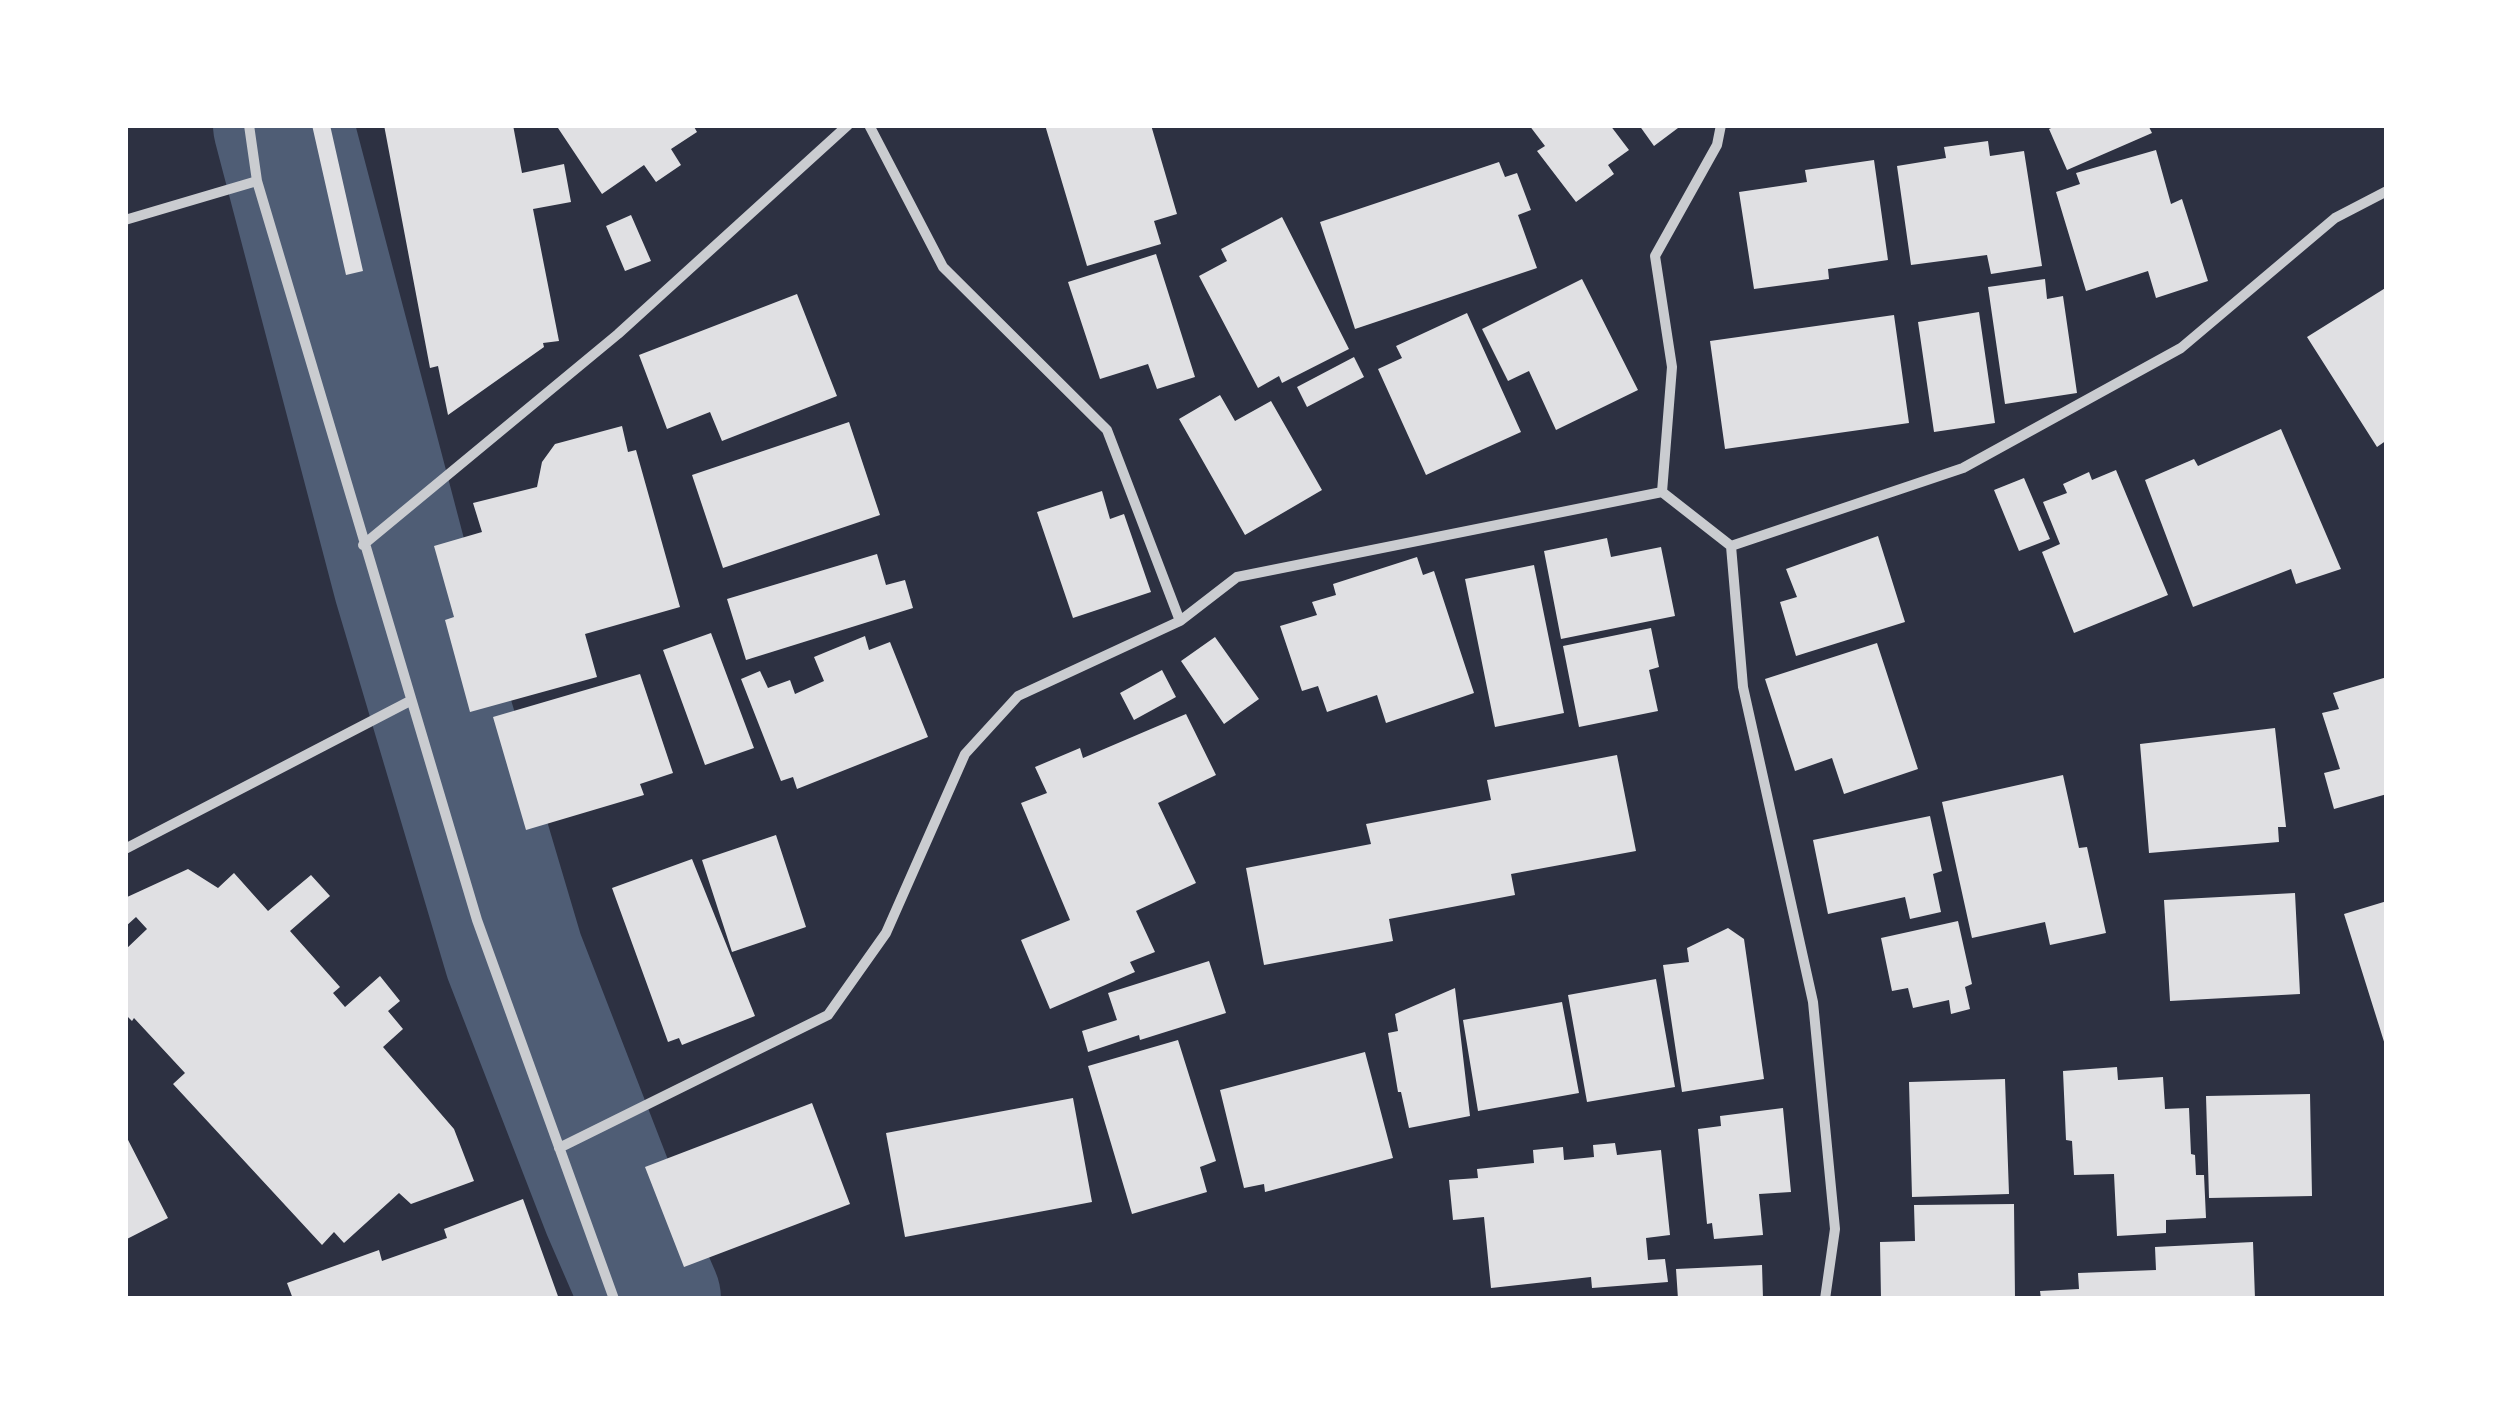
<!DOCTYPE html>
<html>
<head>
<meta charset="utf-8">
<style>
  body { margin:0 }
  #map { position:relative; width:2512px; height:1424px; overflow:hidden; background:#2d3142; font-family:"DejaVu Sans",sans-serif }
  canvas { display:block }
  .frame { position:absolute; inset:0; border:128px solid #fff; pointer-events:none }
</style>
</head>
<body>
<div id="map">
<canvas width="2512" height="1424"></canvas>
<div class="frame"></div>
</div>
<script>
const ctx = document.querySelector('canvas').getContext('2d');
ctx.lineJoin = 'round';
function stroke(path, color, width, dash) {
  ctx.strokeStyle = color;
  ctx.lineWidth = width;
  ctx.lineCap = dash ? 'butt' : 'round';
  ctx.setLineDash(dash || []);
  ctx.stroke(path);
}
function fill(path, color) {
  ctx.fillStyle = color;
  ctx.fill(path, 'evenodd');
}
const river = new Path2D(`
  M 283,125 L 403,582 L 514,956 L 612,1209 L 651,1299`);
const building = new Path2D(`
  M 312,125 L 330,125 L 363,271 L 346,275 Z
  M 384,125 L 513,125 L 522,173 L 564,164 L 571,202 L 533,209 L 559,341 L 543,343 L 544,347 L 448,415 L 438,366 L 430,368 Z
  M 556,125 L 693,125 L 697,132 L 671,149 L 681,165 L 656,182 L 644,165 L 602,194 Z
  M 1045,125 L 1151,125 L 1177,214 L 1154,221 L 1161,244 L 1087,266 Z
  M 1529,125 L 1610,125 L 1629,150 L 1608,165 L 1614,174 L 1576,202 L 1537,151 L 1545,146 Z
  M 1639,125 L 1682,125 L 1654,146 Z
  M 2058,125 L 2148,125 L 2152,133 L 2067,170 L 2049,129 Z
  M 1988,141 L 1990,156 L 2024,151 L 2042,266 L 1991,274 L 1987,255 L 1911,265 L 1897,166 L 1946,158 L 1944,147 Z
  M 2156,150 L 2171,204 L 2182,199 L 2208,281 L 2156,298 L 2148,271 L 2086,291 L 2056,192 L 2080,184 L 2076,173 Z
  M 1874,160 L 1888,260 L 1828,269 L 1829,279 L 1754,289 L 1739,192 L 1807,182 L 1805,170 Z
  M 1499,162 L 1505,177 L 1517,173 L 1531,210 L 1518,215 L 1537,268 L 1355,329 L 1320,222 Z
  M 631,215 L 651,261 L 625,271 L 606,226 Z
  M 1282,217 L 1349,349 L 1282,383 L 1279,376 L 1258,388 L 1199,276 L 1227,261 L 1221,249 Z
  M 1156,254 L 1195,377 L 1157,389 L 1148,364 L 1100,379 L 1068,282 Z
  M 1582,279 L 1638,390 L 1556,430 L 1529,371 L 1508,381 L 1482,329 Z
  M 2045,279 L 2047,299 L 2063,296 L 2077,393 L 2005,404 L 1988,287 Z
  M 2387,287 L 2387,440 L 2377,447 L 2307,337 Z
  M 797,294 L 837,396 L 722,441 L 710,412 L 667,429 L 639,355 Z
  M 1979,312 L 1995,423 L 1934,432 L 1918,322 Z
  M 1467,313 L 1521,432 L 1426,475 L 1378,369 L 1402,358 L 1396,346 Z
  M 1894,315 L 1909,423 L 1725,449 L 1710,341 Z
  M 1354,357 L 1364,377 L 1307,407 L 1297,387 Z
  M 1220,395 L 1235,421 L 1271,401 L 1322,490 L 1245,535 L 1179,419 Z
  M 849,422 L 880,515 L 723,568 L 692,475 Z
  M 622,426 L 628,452 L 636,450 L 680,607 L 585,634 L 597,677 L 470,712 L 445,620 L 454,617 L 434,546 L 482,532 L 473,503 L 537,487 L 542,462 L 555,444 Z
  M 2281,429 L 2341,569 L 2296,584 L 2291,569 L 2193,607 L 2145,480 L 2194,459 L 2198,466 Z
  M 2116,470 L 2168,595 L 2074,633 L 2042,552 L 2060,544 L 2043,502 L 2067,493 L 2063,484 L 2089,472 L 2092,480 Z
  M 2024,478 L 2050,539 L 2019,551 L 1994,490 Z
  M 1102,491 L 1110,519 L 1124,514 L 1151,592 L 1073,618 L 1037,512 Z
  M 1878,536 L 1905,622 L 1796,656 L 1780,602 L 1797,597 L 1786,569 Z
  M 1607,538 L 1611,557 L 1661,547 L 1675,616 L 1561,639 L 1544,551 Z
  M 877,554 L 886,585 L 905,580 L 913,608 L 746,660 L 727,599 Z
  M 1417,557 L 1423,575 L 1434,571 L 1474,693 L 1386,723 L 1377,695 L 1327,712 L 1318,686 L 1302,691 L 1280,626 L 1317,615 L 1312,602 L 1336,595 L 1333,584 Z
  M 1534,565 L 1564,713 L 1495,727 L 1465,579 Z
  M 1651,628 L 1659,667 L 1649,670 L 1658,711 L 1579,727 L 1563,646 Z
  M 711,633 L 754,748 L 705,765 L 663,650 Z
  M 865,636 L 869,650 L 890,642 L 928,737 L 797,789 L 793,777 L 781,781 L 741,679 L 760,671 L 768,688 L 790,680 L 795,694 L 824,681 L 814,657 Z
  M 1215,637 L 1259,699 L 1224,724 L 1181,661 Z
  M 1877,643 L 1918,769 L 1844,794 L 1832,758 L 1795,771 L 1765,679 Z
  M 1162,670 L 1176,697 L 1134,720 L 1120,693 Z
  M 640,674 L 673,773 L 640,784 L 644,795 L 526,830 L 493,717 Z
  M 2387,677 L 2387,794 L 2334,809 L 2324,773 L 2340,769 L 2322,713 L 2339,709 L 2333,693 Z
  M 1186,714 L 1216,775 L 1158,803 L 1196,883 L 1136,911 L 1155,952 L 1130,962 L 1135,972 L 1050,1009 L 1021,940 L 1070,920 L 1021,803 L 1047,793 L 1035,767 L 1080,748 L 1083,758 Z
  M 2275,728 L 2286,827 L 2278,827 L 2279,842 L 2149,853 L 2140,744 Z
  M 1617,755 L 1636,851 L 1511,874 L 1515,895 L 1389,919 L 1393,941 L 1264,965 L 1246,868 L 1371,844 L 1366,824 L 1491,800 L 1487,780 Z
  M 2063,775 L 2079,848 L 2087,847 L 2106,933 L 2050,945 L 2045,922 L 1972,938 L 1942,802 Z
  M 1930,816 L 1942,871 L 1933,874 L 1941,912 L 1910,919 L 1905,897 L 1828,914 L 1813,840 Z
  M 776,835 L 806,927 L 732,952 L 702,860 Z
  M 692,859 L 755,1016 L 682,1045 L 679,1038 L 668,1042 L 612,888 Z
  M 188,869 L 218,888 L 234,873 L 268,911 L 311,875 L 330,896 L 290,931 L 340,987 L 333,993 L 345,1007 L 380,976 L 400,1001 L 388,1011 L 403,1029 L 383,1047 L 454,1129 L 474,1181 L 411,1204 L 399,1193 L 344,1243 L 334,1232 L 322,1245 L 173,1084 L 185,1073 L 134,1018 L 132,1021 L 125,1014 L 125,950 L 147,929 L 136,917 L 125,927 L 125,898 Z
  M 2295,893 L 2300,994 L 2170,1001 L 2164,900 Z
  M 2387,901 L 2387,1048 L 2386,1048 L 2344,914 Z
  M 1958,921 L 1972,984 L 1965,987 L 1970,1009 L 1951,1014 L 1949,1000 L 1913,1008 L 1908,988 L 1892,991 L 1881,938 Z
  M 1728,928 L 1744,939 L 1764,1079 L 1682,1092 L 1663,965 L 1689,962 L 1687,948 Z
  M 1209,961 L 1226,1013 L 1140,1040 L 1139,1035 L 1088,1052 L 1082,1031 L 1117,1020 L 1108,993 Z
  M 1656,979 L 1675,1087 L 1587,1102 L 1568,995 Z
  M 1455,988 L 1470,1116 L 1409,1128 L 1401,1092 L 1398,1092 L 1388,1033 L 1398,1031 L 1395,1014 Z
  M 1562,1002 L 1579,1093 L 1478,1111 L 1463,1020 Z
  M 1178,1040 L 1216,1161 L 1200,1167 L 1207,1192 L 1132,1214 L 1088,1066 Z
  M 1365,1052 L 1393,1158 L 1265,1192 L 1264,1184 L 1244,1188 L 1220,1090 Z
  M 2117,1067 L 2118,1080 L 2163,1077 L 2165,1109 L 2189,1108 L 2191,1154 L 2195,1155 L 2196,1175 L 2204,1175 L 2206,1218 L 2166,1220 L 2166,1233 L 2117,1236 L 2114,1174 L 2074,1175 L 2072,1141 L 2066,1140 L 2063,1071 Z
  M 2005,1079 L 2009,1194 L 1912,1197 L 1909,1082 Z
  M 2310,1094 L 2312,1196 L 2209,1198 L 2206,1096 Z
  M 1073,1098 L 1092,1202 L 905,1237 L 886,1133 Z
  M 812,1103 L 850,1204 L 684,1267 L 645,1167 Z
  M 1783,1108 L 1791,1192 L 1759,1194 L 1763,1235 L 1714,1239 L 1712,1223 L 1707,1224 L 1698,1129 L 1721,1126 L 1720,1116 Z
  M 125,1134 L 168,1218 L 125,1240 Z
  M 1615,1143 L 1617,1155 L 1661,1150 L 1670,1235 L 1646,1238 L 1648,1260 L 1665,1259 L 1668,1282 L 1592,1288 L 1591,1277 L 1491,1288 L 1484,1217 L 1453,1220 L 1449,1180 L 1478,1178 L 1477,1169 L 1534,1163 L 1533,1150 L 1563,1147 L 1564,1160 L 1594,1157 L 1593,1145 Z
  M 523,1199 L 559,1299 L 293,1299 L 287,1283 L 379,1250 L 382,1261 L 447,1238 L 444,1229 Z
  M 2014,1204 L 2015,1299 L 1881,1299 L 1880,1242 L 1915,1241 L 1914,1205 Z
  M 2253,1242 L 2255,1299 L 2041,1299 L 2040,1291 L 2079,1289 L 2078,1273 L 2156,1270 L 2155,1247 Z
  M 1762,1265 L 1763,1299 L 1678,1299 L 1676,1269 Z`);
const minor = new Path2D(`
  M 249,125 L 257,181 L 477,920 L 614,1299
  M 869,125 L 943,267 L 1107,430 L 1180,621
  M 125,220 L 257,181
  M 1662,492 L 1672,367 L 1655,256 L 1717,145 L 1721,125
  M 363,545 L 618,334 L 848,125
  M 1731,546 L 1963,468 L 2181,348 L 2335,218 L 2387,191
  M 125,849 L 410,701
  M 559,1148 L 828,1015 L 886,933 L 965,754 L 1018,696 L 1180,621 L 1237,577 L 1662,492 L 1731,546 L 1743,687 L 1813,1002 L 1835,1229 L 1825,1299`);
stroke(river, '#4f5d75', 140);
fill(building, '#e0e0e3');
stroke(minor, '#caccd0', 10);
</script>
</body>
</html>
